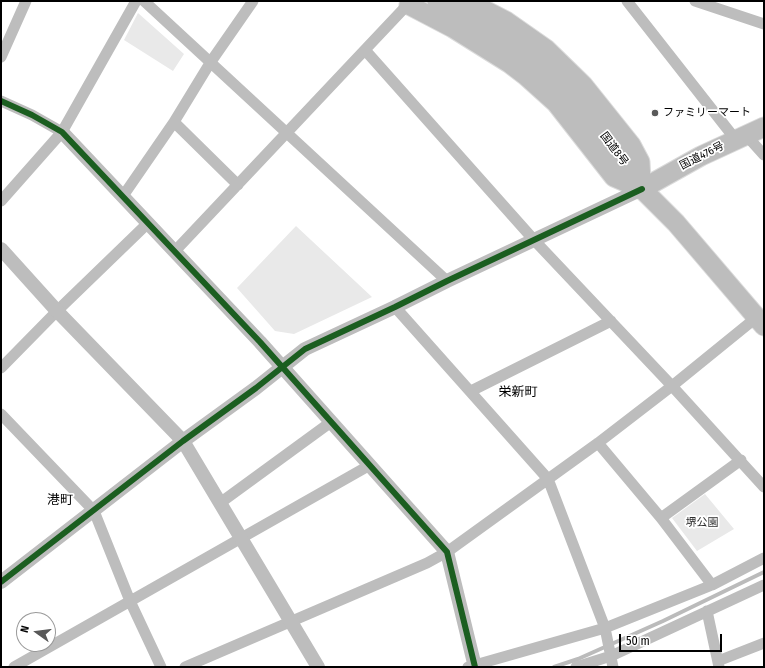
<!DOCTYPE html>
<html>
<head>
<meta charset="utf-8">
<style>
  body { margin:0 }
  #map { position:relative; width:765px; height:668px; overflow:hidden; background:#fff; font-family:"Fira Sans Condensed",sans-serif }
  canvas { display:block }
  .frame { position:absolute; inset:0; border:2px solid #000; pointer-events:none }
  .north { position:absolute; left:16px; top:612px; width:40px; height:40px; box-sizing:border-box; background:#fff; border:1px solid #999; border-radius:50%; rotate:284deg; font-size:11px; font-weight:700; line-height:16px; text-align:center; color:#000 }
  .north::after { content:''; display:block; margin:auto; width:14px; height:18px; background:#595959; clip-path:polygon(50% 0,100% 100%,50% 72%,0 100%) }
  .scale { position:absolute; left:619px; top:634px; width:103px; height:18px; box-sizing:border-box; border:2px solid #000; border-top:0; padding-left:5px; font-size:12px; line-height:14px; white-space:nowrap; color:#000; -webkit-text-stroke:3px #fff; paint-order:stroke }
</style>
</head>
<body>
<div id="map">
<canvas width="765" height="668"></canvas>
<div class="frame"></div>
<div class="north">N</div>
<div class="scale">50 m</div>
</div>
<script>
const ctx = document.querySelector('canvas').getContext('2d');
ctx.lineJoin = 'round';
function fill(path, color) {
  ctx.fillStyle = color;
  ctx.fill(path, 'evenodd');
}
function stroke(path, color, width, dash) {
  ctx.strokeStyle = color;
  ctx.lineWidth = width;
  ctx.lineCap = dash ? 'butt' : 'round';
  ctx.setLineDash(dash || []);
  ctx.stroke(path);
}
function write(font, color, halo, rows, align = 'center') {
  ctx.font = font + ' "Fira Sans Condensed","Noto Sans JP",sans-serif';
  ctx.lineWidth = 3.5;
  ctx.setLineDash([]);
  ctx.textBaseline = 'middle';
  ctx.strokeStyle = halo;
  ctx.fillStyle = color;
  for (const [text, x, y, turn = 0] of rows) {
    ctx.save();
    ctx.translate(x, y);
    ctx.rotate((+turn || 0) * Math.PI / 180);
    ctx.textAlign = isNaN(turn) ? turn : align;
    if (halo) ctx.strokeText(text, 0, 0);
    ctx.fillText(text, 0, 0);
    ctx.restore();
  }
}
const green = new Path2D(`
  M 138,13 L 184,54 L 173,71 L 124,40 Z
  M 296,226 L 372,297 L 294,334 L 275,331 L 237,288 Z
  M 705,494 L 734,529 L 697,551 L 672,518 Z`);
const stream = new Path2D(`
  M 554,667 L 578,659 L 663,621 L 764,572`);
const minor = new Path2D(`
  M 144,1 L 447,281
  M 627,1 L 736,140
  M 695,1 L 764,24
  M 365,50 L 534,240 L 672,386 L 764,487
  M 1,57 L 26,1
  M 1,101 L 32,115 L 62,132
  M 174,122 L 238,185
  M 746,135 L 764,155
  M 123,196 L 174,122 L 210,63 L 253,1
  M 1,201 L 62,132 L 136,1
  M 175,251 L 411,1
  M 395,307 L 548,479 L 605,628 L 613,667
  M 1,368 L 57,311 L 148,223
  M 471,391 L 611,321
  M 1,414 L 94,511 L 130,601 L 161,667
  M 598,443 L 661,518 L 712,585
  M 220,503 L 331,422
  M 661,518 L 741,460
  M 707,611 L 719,667
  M 718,661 L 764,643
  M 14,667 L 370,465
  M 185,667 L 427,563 L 447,552 L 598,443 L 672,386 L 757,317
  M 468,667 L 605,628 L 712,585 L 764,558
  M 576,667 L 611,656 L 764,585`);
const tertiary = new Path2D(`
  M 62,132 L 260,342 L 447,552 L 475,667
  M 1,249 L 57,311 L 183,441 L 318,667
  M 1,582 L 183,441 L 256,388 L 305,349 L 395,307 L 447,281 L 642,189`);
const trunk = new Path2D(`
  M 437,1 L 493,32 L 534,61 L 561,87 L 596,125 L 623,159 L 642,189 L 676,223 L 764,326
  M 467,1 L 506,21 L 546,49 L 583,85 L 631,145 L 640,162 L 641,181
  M 409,5 L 453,28 L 509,63 L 526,76 L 556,103 L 614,177 L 642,189
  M 642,189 L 701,156 L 764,127`);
const cycleway = new Path2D(`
  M 1,101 L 32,115 L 62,132 L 260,342 L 447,552 L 475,667
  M 1,582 L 183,441 L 256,388 L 305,349 L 395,307 L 447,281 L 642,189`);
const markers = [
  [655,113,4,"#595959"]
];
const poiNames = [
  ["ファミリーマート",663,113]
];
const streetNames = [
  ["国道8号",614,149,53],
  ["国道476号",702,156,-27]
];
const parkNames = [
  ["堺公園",702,523]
];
const quarterNames = [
  ["栄新町",518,392],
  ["港町",60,500]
];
fill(green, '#e9e9e9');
stroke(stream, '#bbb', 4);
stroke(trunk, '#dbdbdb', 21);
stroke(minor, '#bdbdbd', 11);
stroke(tertiary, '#bdbdbd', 14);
stroke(trunk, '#bdbdbd', 19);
stroke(cycleway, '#1b5e20', 6);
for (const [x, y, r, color] of markers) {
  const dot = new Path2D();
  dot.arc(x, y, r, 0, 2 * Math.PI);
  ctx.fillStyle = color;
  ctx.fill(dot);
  stroke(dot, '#fff', 1.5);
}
write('11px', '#000', '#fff', poiNames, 'left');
write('11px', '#000', '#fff', streetNames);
write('11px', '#2e2e2e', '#fff', parkNames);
write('13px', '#000', '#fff', quarterNames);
</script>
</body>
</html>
